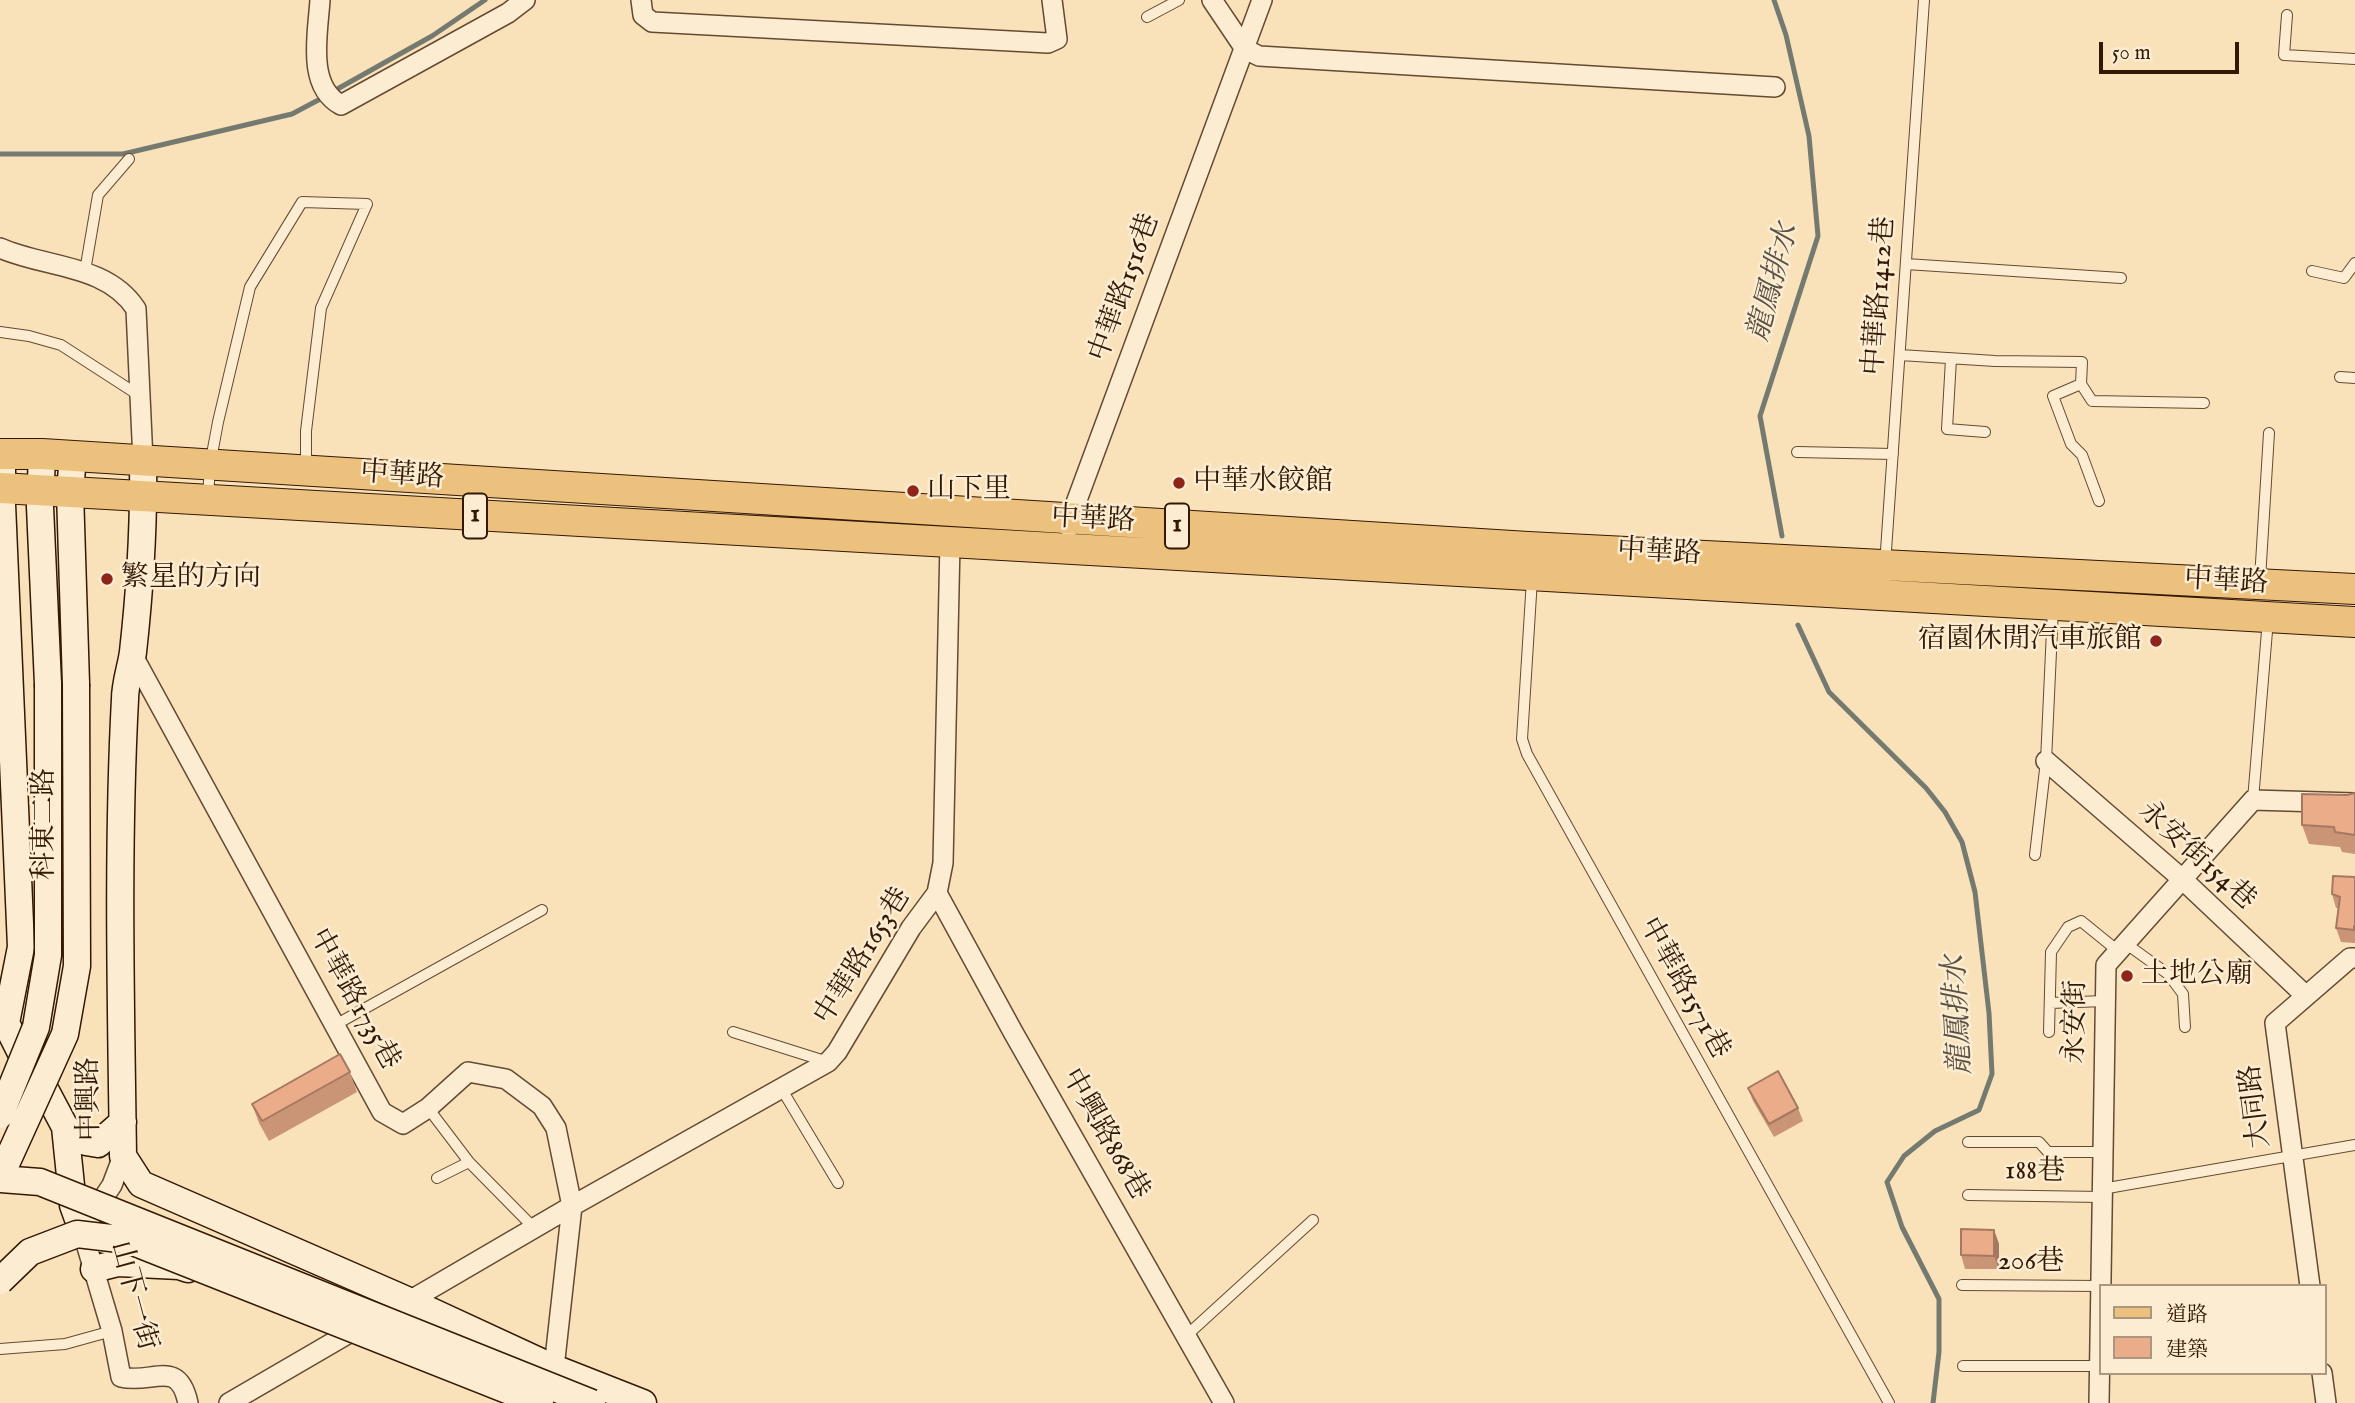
<!DOCTYPE html>
<html>
<head>
<meta charset="utf-8">
<style>
  body { margin:0 }
  #map { position:relative; width:2355px; height:1403px; overflow:hidden; background:#f9e2ba; font-family:"IM FELL English","Noto Serif TC",serif }
  canvas { display:block }
  .legend { position:absolute; left:2099px; top:1284px; width:228px; height:91px; box-sizing:border-box; background:#fbecd2; border:2px solid #ab9780; margin:0; padding:9px 12px; list-style:none; font-size:21px; color:#331805 }
  .legend li { display:flex; align-items:center; gap:14px; height:35px }
  .legend b { width:35px; border:2px solid #ab9780 }
  .scale { position:absolute; left:2099px; top:42px; width:140px; height:32px; box-sizing:border-box; border:4px solid #331805; border-top:0; padding-left:9px; font-size:21px; line-height:24px; white-space:nowrap; color:#331805; -webkit-text-stroke:5px #fbecd2; paint-order:stroke }
</style>
</head>
<body>
<div id="map">
<canvas width="2355" height="1403"></canvas>
<ul class="legend">
<li><b style="height:9px;background:#ecc17d"></b>道路</li>
<li><b style="height:19px;background:#ebac8a"></b>建築</li>
</ul>
<div class="scale">50 m</div>
</div>
<script>
const ctx = document.querySelector('canvas').getContext('2d');
ctx.lineJoin = 'round';
function stroke(path, color, width, dash) {
  ctx.strokeStyle = color;
  ctx.lineWidth = width;
  ctx.lineCap = dash ? 'butt' : 'round';
  ctx.setLineDash(dash || []);
  ctx.stroke(path);
}
function fill(path, color) {
  ctx.fillStyle = color;
  ctx.fill(path, 'evenodd');
}
function write(font, color, halo, rows, align = 'center') {
  ctx.font = font + ' "IM FELL English","Noto Serif TC",serif';
  ctx.lineWidth = 5;
  ctx.setLineDash([]);
  ctx.textBaseline = 'middle';
  ctx.strokeStyle = halo;
  ctx.fillStyle = color;
  for (const [text, x, y, turn = 0] of rows) {
    ctx.save();
    ctx.translate(x, y);
    ctx.rotate((+turn || 0) * Math.PI / 180);
    ctx.textAlign = isNaN(turn) ? turn : align;
    if (halo) ctx.strokeText(text, 0, 0);
    ctx.fillText(text, 0, 0);
    ctx.restore();
  }
}
const stream = new Path2D(`
  M 1774,0 L 1786,35 L 1809,136 L 1818,236 L 1760,416 L 1782,536
  M 332,92 L 432,36 L 485,0
  M 0,154 L 123,154 L 292,114 L 324,97
  M 1798,625 L 1829,692 L 1926,788 L 1945,812 L 1962,842 L 1975,892 L 1989,1013 L 1992,1074 L 1979,1110 L 1935,1131 L 1904,1156 L 1887,1182 L 1902,1227 L 1939,1299 L 1939,1352 L 1933,1403`);
const lane = new Path2D(`
  M 2287,15 L 2284,55 L 2355,59
  M 1147,17 L 1179,0
  M 1906,264 L 2121,278
  M 85,271 L 98,195 L 129,159
  M 2312,271 L 2344,278 L 2355,263
  M 0,332 L 29,336 L 61,345 L 140,396
  M 1900,355 L 1995,361 L 2082,362 L 2081,384 L 2092,401 L 2204,403
  M 1951,359 L 1947,429 L 1985,432
  M 2340,377 L 2355,378
  M 2081,384 L 2053,396 L 2071,444 L 2082,455 L 2099,501
  M 1797,452 L 1893,454
  M 208,498 L 210,465 L 218,422 L 250,287 L 302,202 L 367,204 L 321,308 L 306,431 L 306,467
  M 1532,579 L 1522,739 L 1527,754 L 1889,1403
  M 2260,579 L 2269,433
  M 1883,594 L 1924,0
  M 2253,800 L 2268,619
  M 2035,855 L 2046,761 L 2053,608
  M 2125,943 L 2168,974 L 2183,994 L 2185,1027
  M 2050,1003 L 2105,1001
  M 335,1025 L 542,910
  M 733,1032 L 828,1062
  M 2049,1032 L 2051,952 L 2068,927 L 2081,921 L 2118,951
  M 781,1088 L 838,1183
  M 428,1108 L 469,1162 L 534,1228
  M 1968,1142 L 2039,1142 L 2048,1152 L 2103,1152
  M 437,1178 L 469,1162
  M 2102,1189 L 2355,1145
  M 1968,1195 L 2102,1197
  M 1962,1285 L 2101,1286
  M 1186,1336 L 1313,1220
  M 0,1349 L 65,1344 L 112,1331
  M 1963,1366 L 2101,1366`);
const street = new Path2D(`
  M 320,0 C 318,33 306,86 341,105 L 508,13 L 525,0
  M 641,0 L 643,15 L 652,22 L 1048,43 L 1057,39 L 1052,0
  M 1212,0 L 1245,49
  M 1245,49 L 1259,56 L 1775,87
  M 0,248 C 45,268 107,264 136,309 L 143,461
  M 1069,527 L 1070,519 L 1262,0
  M 132,654 L 382,1112 L 403,1124 L 428,1108 L 468,1072 L 506,1079 L 542,1106 L 556,1128 L 572,1206 L 553,1377
  M 2046,761 L 2181,878 L 2306,996
  M 937,893 L 1013,1032 L 1224,1403
  M 123,1156 L 112,1185 L 82,1230 L 112,1331 L 121,1377 C 152,1385 178,1357 188,1403
  M 2310,1286 L 2275,1023 L 2350,958 L 2355,958
  M 399,1307 L 572,1206 L 828,1062 L 837,1052 L 911,928 L 937,893 L 943,863 L 950,543
  M 2322,1373 L 2326,1403
  M 229,1403 L 363,1325
  M 2099,1403 L 2106,965 L 2253,800 L 2355,803`);
const secondary = new Path2D(`
  M 2,454 L 2,504 L 21,947 L 6,1023 L 28,1067 L 47,1093 L 65,1127 L 73,1205 L 82,1230 L 105,1240
  M 42,454 L 40,507 L 48,684
  M 73,456 L 70,492 L 76,684
  M 143,461 C 144,524 140,589 133,652 C 131,667 125,683 125,699 C 117,851 121,1004 123,1156 L 141,1184 L 409,1301 L 554,1368 L 643,1403
  M 65,1127 L 86,1142 L 98,1144 L 123,1122
  M 94,1269 L 118,1263 L 179,1266 L 188,1269`);
const primary = new Path2D(`
  M 0,454 L 42,454 L 1528,547 L 2355,589
  M 0,488 L 2355,622`);
const secondaryBridge = new Path2D(`
  M 0,1115 L 36,1027 L 48,955 L 48,684
  M 0,1177 L 65,1034 L 77,966 L 76,684
  M 0,1179 L 40,1182 L 592,1403
  M 0,1281 L 30,1252 L 77,1234 L 128,1240 L 540,1403`);
const wall = new Path2D(`
  M 2355,793 L 2355,854 L 2342,852 L 2340,847 L 2309,844 L 2302,825 L 2347,795 Z
  M 2355,877 L 2355,943 L 2341,942 L 2336,928 L 2338,908 L 2336,908 L 2332,894 Z
  M 350,1072 L 357,1092 L 269,1141 L 259,1123 L 252,1104 Z
  M 1748,1088 L 1798,1108 L 1803,1121 L 1774,1137 L 1753,1101 Z
  M 1994,1230 L 1999,1244 L 1999,1269 L 1965,1269 L 1961,1255 Z`);
const shadedWall = new Path2D(`
  M 1994,1230 L 1999,1244 L 1999,1269 L 1994,1256 Z`);
const building = new Path2D(`
  M 2355,793 L 2355,835 L 2335,832 L 2334,827 L 2302,825 L 2302,794 L 2347,795 Z
  M 2333,876 L 2355,877 L 2355,927 L 2354,926 L 2354,930 L 2336,928 L 2340,897 L 2332,894 Z
  M 340,1054 L 350,1072 L 262,1121 L 252,1104 Z
  M 1778,1071 L 1798,1108 L 1769,1124 L 1748,1088 Z
  M 1961,1229 L 1994,1230 L 1994,1256 L 1961,1255 Z`);
const markers = [
  [1179,483,7,"#8f2418"],
  [913,491,7,"#8f2418"],
  [107,579,7,"#8f2418"],
  [2156,641,7,"#8f2418"],
  [2127,976,7,"#8f2418"]
];
const shields = [
  [475,516,24],
  [1177,526,24]
];
const shieldNames = [
  ["1",475,516],
  ["1",1177,526]
];
const streetNames = [
  ["中華路1516巷",1126,288,-70],
  ["中華路1412巷",1881,296,-86],
  ["中華路",402,477,4],
  ["中華路",1093,521,3],
  ["中華路",1659,554,3],
  ["中華路",2226,583,3],
  ["科東二路",46,824,-90],
  ["永安街154巷",2196,857,42],
  ["中華路1653巷",864,957,-58],
  ["中華路1571巷",1683,989,61],
  ["中華路1735巷",353,1000,61],
  ["永安街",2077,1022,-89],
  ["中興路",91,1099,-91],
  ["大同路",2257,1106,-97],
  ["中興路868巷",1104,1135,60],
  ["188巷",2035,1173,1],
  ["206巷",2031,1263],
  ["山下一街",132,1296,75]
];
const poiNames = [
  ["中華水餃館",1193,483],
  ["山下里",927,491],
  ["繁星的方向",121,579],
  ["宿園休閒汽車旅館",2142,641,"right"],
  ["土地公廟",2141,976]
];
const waterNames = [
  ["龍鳳排水",1775,283,-75],
  ["龍鳳排水",1960,1015,-93]
];
stroke(stream, '#747a70', 5);
stroke(lane, '#644a32', 12);
stroke(street, '#644a32', 22);
stroke(secondary, '#331805', 29);
stroke(primary, '#331805', 32);
stroke(lane, '#fbecd2', 10);
stroke(street, '#fbecd2', 19);
stroke(secondary, '#fbecd2', 26);
stroke(primary, '#ecc17d', 30);
stroke(secondaryBridge, '#331805', 29, []);
stroke(secondaryBridge, '#fbecd2', 26);
fill(wall, '#ca9477');
fill(shadedWall, '#a47861');
fill(building, '#ebac8a');
stroke(building, '#a47861', 2);
for (const [x, y, r, color] of markers) {
  const dot = new Path2D();
  dot.arc(x, y, r, 0, 2 * Math.PI);
  ctx.fillStyle = color;
  ctx.fill(dot);
  stroke(dot, '#fbecd2', 2.5);
}
for (const [x, y, w] of shields) {
  const box = new Path2D();
  box.roundRect(x - w / 2, y - 22.5, w, 45, 5);
  ctx.fillStyle = '#fbecd2';
  ctx.fill(box);
  stroke(box, '#331805', 2);
}
write('bold 26px', '#331805', null, shieldNames);
write('28px', '#331805', '#fbecd2', streetNames);
write('28px', '#331805', '#fbecd2', poiNames, 'left');
write('italic 30px', '#595144', '#fbecd2', waterNames);
</script>
</body>
</html>
